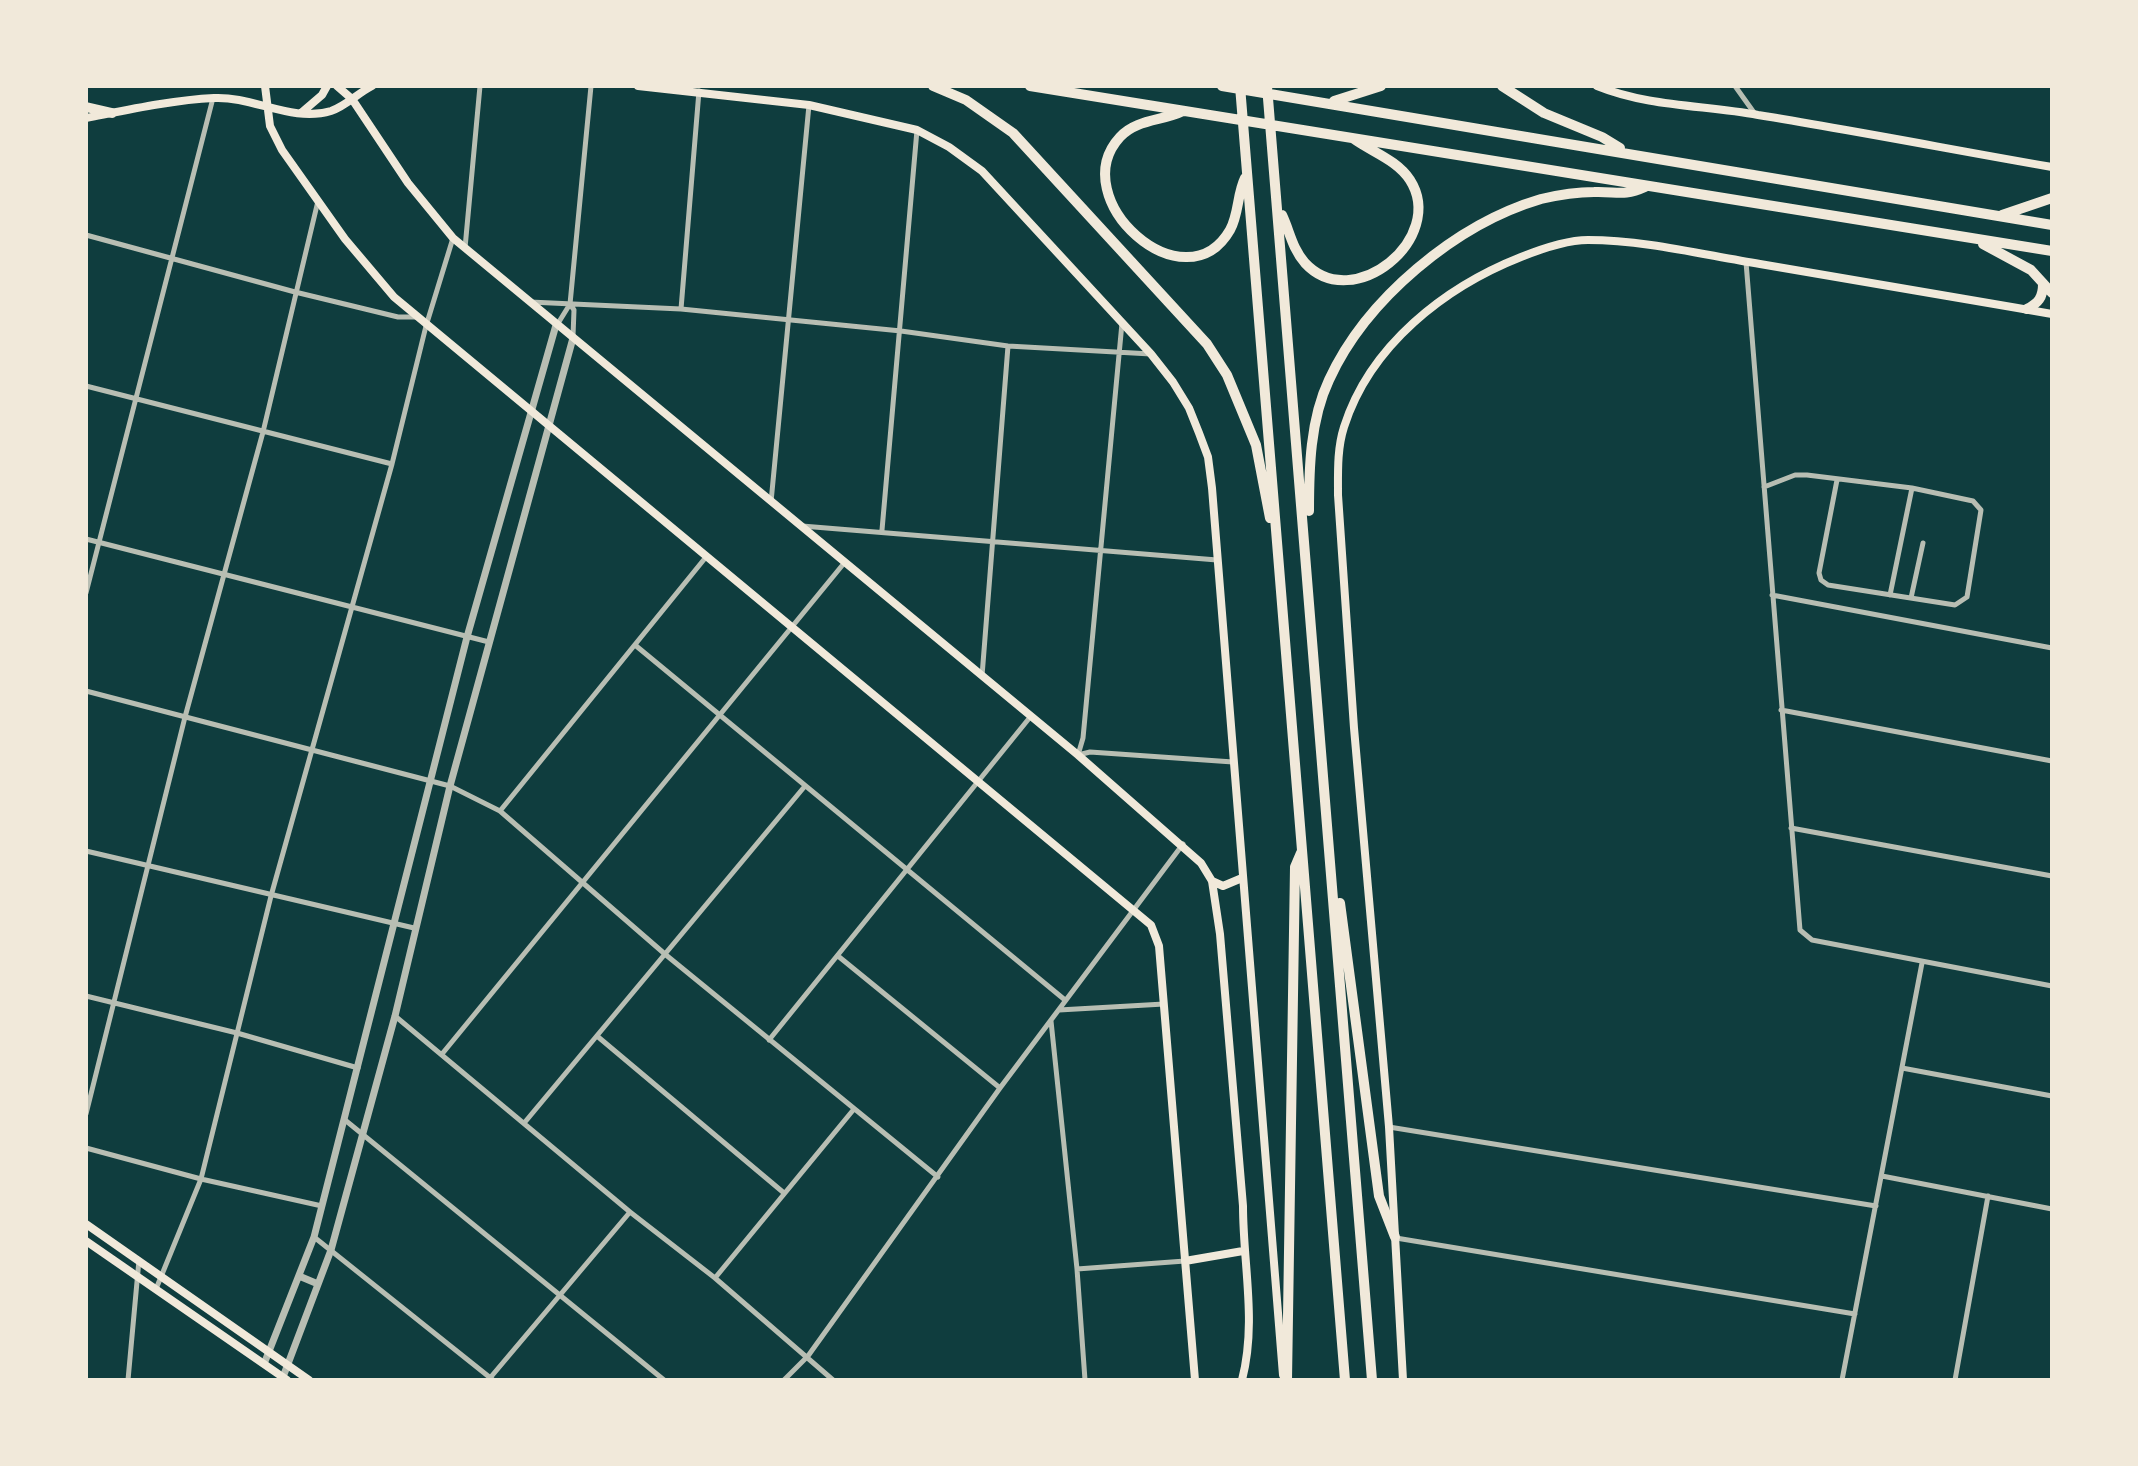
<!DOCTYPE html>
<html>
<head>
<meta charset="utf-8">
<style>
  body { margin:0 }
  #map { position:relative; width:2138px; height:1466px; overflow:hidden; background:#0f3d3e; font-family:Rubik,sans-serif }
  canvas { display:block }
  .frame { position:absolute; inset:0; border:88px solid #f1e9da; pointer-events:none }
</style>
</head>
<body>
<div id="map">
<canvas width="2138" height="1466"></canvas>
<div class="frame"></div>
</div>
<script>
const ctx = document.querySelector('canvas').getContext('2d');
ctx.lineJoin = 'round';
function stroke(path, color, width, dash) {
  ctx.strokeStyle = color;
  ctx.lineWidth = width;
  ctx.lineCap = dash ? 'butt' : 'round';
  ctx.setLineDash(dash || []);
  ctx.stroke(path);
}
const minor = new Path2D(`
  M 1735,86 L 1755,114
  M 86,235 L 295,292 L 398,317 L 416,317
  M 465,248 L 480,86
  M 1746,262 L 1800,930 L 1812,940 L 2052,986
  M 530,302 L 681,309 L 901,331 L 1008,346 L 1151,354
  M 681,309 L 699,91
  M 1122,323 L 1083,738 L 1078,755 L 1090,752 L 1233,762
  M 557,325 L 570,304
  M 573,336 L 574,310 L 570,304 L 591,86
  M 86,386 L 392,464
  M 1764,487 L 1795,475 L 1807,475 L 1912,488 L 1973,501 L 1981,510 L 1967,597 L 1955,605 L 1828,585 L 1821,580 L 1819,573 L 1837,480
  M 771,502 L 809,105
  M 802,526 L 1217,560
  M 882,530 L 917,130
  M 86,539 L 489,642
  M 86,593 L 213,98
  M 1772,595 L 2052,648
  M 1890,595 L 1912,488
  M 1911,598 L 1923,543
  M 635,645 L 1065,1000
  M 982,676 L 1008,346
  M 86,691 L 450,786 L 500,811 L 666,955 L 938,1177
  M 1781,710 L 2052,761
  M 500,811 L 706,557
  M 1791,828 L 2052,876
  M 86,851 L 414,928
  M 838,956 L 1000,1088
  M 86,996 L 237,1033 L 358,1068
  M 1059,1010 L 1164,1004
  M 395,1016 L 630,1212 L 715,1278 L 833,1380
  M 1051,1021 L 1077,1269 L 1085,1380
  M 597,1036 L 784,1193
  M 769,1040 L 1031,716
  M 442,1054 L 845,562
  M 1902,1068 L 2052,1096
  M 86,1114 L 185,717 L 263,432 L 318,201
  M 345,1120 L 664,1380
  M 525,1122 L 805,786
  M 1389,1127 L 1876,1206
  M 86,1148 L 201,1179 L 322,1206
  M 1882,1176 L 2052,1209
  M 314,1237 L 493,1380
  M 1396,1238 L 1855,1314
  M 1077,1269 L 1185,1261
  M 715,1278 L 854,1109
  M 156,1289 L 201,1179 L 271,896 L 392,464 L 426,326 L 453,238
  M 490,1378 L 630,1212
  M 128,1380 L 139,1260
  M 784,1380 L 808,1356 L 1000,1088 L 1183,844
  M 1842,1380 L 1922,963
  M 1955,1380 L 1988,1196`);
const tertiary = new Path2D(`
  M 299,1276 L 318,1284
  M 264,1364 L 314,1237 L 467,637 L 556,325
  M 283,1377 L 331,1250 L 395,1016 L 450,786 L 573,338`);
const secondary = new Path2D(`
  M 265,86 L 270,126 L 282,150 L 345,239 L 394,297 L 1151,925 L 1159,946 L 1195,1380
  M 337,86 L 352,99 L 408,183 L 453,238 L 1078,755 L 1201,863 L 1212,881 L 1220,934 L 1243,1206 C 1243,1265 1257,1322 1242,1380
  M 638,86 L 809,105 L 917,130 L 949,147 L 982,171 L 1151,354 L 1173,382 L 1189,408 L 1199,433 L 1208,457 L 1212,488 L 1283,1375
  M 1597,86 C 1649,107 1704,105 1758,115 C 1857,131 1954,150 2052,167
  M 301,113 L 322,95 L 327,86
  M 86,118 C 127,110 172,100 214,98 C 253,96 292,123 331,111 C 346,106 358,93 372,86
  M 1212,881 L 1223,886 L 1242,878
  M 86,1224 L 309,1380
  M 86,1241 L 287,1380
  M 1185,1261 L 1243,1251
  M 1403,1380 L 1389,1127 L 1354,728 L 1338,495 C 1338,472 1337,449 1344,427 C 1370,345 1445,287 1521,257 C 1541,249 1566,240 1588,240 C 1645,240 1704,255 1760,264 C 1858,281 1955,297 2052,314`);
const motorway = new Path2D(`
  M 933,86 L 966,100 L 1013,133 L 1207,344 L 1227,375 L 1256,445 L 1270,518
  M 1030,86 L 2052,251
  M 1222,86 L 2052,225
  M 1240,86 L 1345,1380
  M 1267,86 L 1372,1380
  M 1502,86 L 1544,113 L 1602,137 L 1620,148
  M 1334,101 L 1381,86
  M 86,107 L 112,113
  M 1183,111 C 1163,121 1136,119 1120,137 C 1063,199 1185,308 1230,230 C 1239,214 1237,194 1245,178
  M 1282,215 C 1290,232 1292,248 1305,263 C 1353,315 1447,238 1410,180 C 1397,160 1372,152 1354,139
  M 2002,215 L 2052,198
  M 1983,244 L 2031,270 L 2052,293
  M 2027,309 C 2038,303 2043,298 2043,284
  M 1309,511 C 1309,469 1310,420 1329,380 C 1366,299 1456,224 1541,199 C 1558,195 1576,192 1594,192 C 1616,191 1623,197 1645,187
  M 1340,903 L 1379,1196 L 1395,1237
  M 1287,1380 L 1295,867 L 1301,853`);
stroke(minor, '#b8beb3', 5);
stroke(tertiary, '#b8beb3', 7);
stroke(secondary, '#f1e9da', 8);
stroke(motorway, '#f1e9da', 10);
</script>
</body>
</html>
